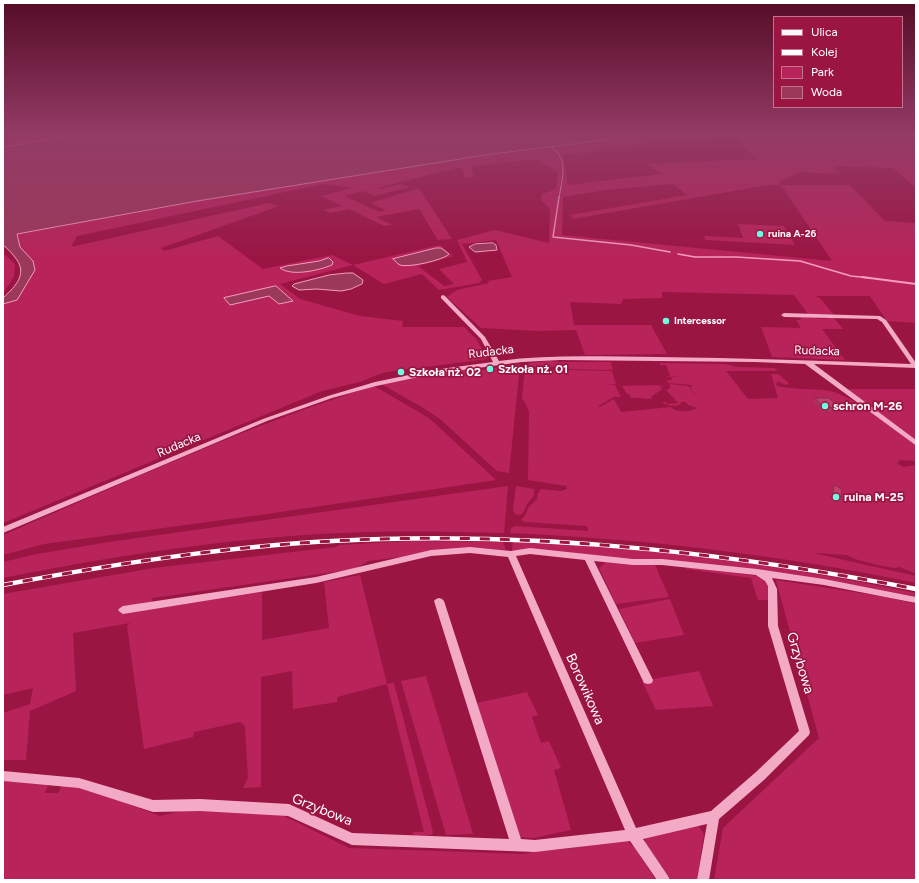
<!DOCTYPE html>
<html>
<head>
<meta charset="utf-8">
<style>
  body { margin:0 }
  #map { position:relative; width:919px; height:883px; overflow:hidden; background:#9b1543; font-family:Figtree,sans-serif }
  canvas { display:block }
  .frame { position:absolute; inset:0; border:4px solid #fff; pointer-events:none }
  .legend { position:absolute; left:773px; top:16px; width:130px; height:92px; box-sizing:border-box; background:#9b1543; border:1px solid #c3738e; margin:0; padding:5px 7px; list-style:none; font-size:12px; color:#fff }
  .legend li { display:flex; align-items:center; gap:8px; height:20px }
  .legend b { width:20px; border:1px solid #c3738e }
</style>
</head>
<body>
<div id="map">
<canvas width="919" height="883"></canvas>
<div class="frame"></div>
<ul class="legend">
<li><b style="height:5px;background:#fff6f9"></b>Ulica</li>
<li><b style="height:5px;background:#fff"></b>Kolej</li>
<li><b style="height:11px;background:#b8245a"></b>Park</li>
<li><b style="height:11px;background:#9a395a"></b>Woda</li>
</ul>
</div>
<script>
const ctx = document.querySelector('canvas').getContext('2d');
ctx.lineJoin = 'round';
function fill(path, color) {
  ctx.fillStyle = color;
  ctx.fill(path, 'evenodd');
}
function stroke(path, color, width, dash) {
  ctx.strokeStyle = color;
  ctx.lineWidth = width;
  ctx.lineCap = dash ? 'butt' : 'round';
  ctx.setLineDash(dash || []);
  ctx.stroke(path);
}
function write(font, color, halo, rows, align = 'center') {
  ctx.font = font + ' Figtree,sans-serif';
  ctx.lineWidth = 3.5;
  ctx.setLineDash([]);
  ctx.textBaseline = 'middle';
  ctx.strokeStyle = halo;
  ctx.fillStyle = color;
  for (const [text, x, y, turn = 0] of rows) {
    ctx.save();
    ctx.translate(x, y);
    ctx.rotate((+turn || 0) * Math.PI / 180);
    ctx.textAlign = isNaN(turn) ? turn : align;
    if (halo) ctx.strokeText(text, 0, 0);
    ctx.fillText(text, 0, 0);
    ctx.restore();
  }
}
const green = new Path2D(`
  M 50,133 L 95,133 L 86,136 L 83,141 L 52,138 L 3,147 L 3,141 Z
  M 659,133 L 894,133 L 916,140 L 916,188 L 893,168 L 833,166 L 841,174 L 800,172 L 778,182 L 781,185 L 850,185 L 885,221 L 916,223 L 916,323 L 887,321 L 870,296 L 815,296 L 820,298 L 834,315 L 808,314 L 794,295 L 662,292 L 662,298 L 623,299 L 621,304 L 570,302 L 574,325 L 651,325 L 667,354 L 585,355 L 576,330 L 538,331 L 481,328 L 447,297 L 457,290 L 489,283 L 488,281 L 512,277 L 496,240 L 462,244 L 482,280 L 479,283 L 439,290 L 422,274 L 384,284 L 353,265 L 280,284 L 300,299 L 360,316 L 403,321 L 402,327 L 464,327 L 477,340 L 487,359 L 418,368 L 405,369 L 382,373 L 360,382 L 322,391 L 3,523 L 3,304 L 17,300 L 33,261 L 20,247 L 17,234 L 197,201 L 485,155 ZM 733,136 L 757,159 L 646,164 L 662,174 L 568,185 L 563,154 L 582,153 L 650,142 ZM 538,159 L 558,173 L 556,189 L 542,194 L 541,200 L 550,209 L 549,243 L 495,230 L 457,240 L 467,262 L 439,269 L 454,284 L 444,286 L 418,266 L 453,256 L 440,245 L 353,265 L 332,255 L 263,269 L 218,236 L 164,251 L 161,248 L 279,206 L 269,203 L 71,247 L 77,236 L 323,184 L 352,188 L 321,196 L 342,206 L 323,210 L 331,213 L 349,209 L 384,226 L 392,225 L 376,217 L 419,209 L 438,240 L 452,239 L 419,188 L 370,203 L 386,210 L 380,212 L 344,196 L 363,191 L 375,196 L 410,187 L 400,184 L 382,189 L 377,188 L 461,167 L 466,178 L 474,177 L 471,166 ZM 673,184 L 687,195 L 570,215 L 573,219 L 768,185 L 781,185 L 832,261 L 562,235 L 563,197 L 606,190 Z
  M 738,224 L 784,226 L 795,245 L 705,240 L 704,236 L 743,238 Z
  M 3,253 L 15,264 L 14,277 L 3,293 Z
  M 802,317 L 827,319 L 828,317 L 834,318 L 843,329 L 822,329 L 845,360 L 772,357 L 761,327 L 801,328 L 796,320 L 800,320 Z
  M 551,361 L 558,362 L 611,362 L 613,370 L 564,369 L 563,367 L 529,367 L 528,369 L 612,371 L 616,384 L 607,385 L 615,385 L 621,397 L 614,397 L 598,406 L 600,407 L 614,399 L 621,412 L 671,407 C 676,413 690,412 697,408 L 688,405 L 686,402 L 680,402 L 681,404 C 674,407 669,406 661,402 L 666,402 L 667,404 L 678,403 L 666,390 L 670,388 L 670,384 L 688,386 L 698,399 L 690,387 L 693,385 L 668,383 L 667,380 L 672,380 L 671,377 L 682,376 L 665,377 L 670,376 L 666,365 L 660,365 L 660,363 L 726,364 L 736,367 L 775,368 L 777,371 L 726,371 L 748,399 L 778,398 L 771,374 L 778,374 L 789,383 L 785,385 L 778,381 L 776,384 L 777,386 C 794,390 812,388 830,391 C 858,398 892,428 916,445 L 916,461 L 900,460 L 897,463 L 903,467 L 916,465 L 916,574 L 900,567 L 894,568 L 877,565 L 855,559 L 847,555 L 813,553 L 916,576 L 916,583 C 782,555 646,539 510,533 L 511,528 L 515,526 L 588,531 L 587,526 L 525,522 L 521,520 L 525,516 L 528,508 L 537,499 L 538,493 L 541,489 L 561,491 L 567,489 L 566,486 L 528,480 L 529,412 L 526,404 L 522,399 L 525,366 L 528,366 L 529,363 Z
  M 519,364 L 520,365 L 509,473 L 497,471 L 440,419 L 422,407 L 381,384 L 449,370 L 482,370 Z
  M 656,385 L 664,386 L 660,387 L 662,389 L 651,397 L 652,399 C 645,399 638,397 631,398 L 629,394 L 627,394 L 622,386 Z
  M 374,386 L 429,418 L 496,480 L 260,515 L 44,544 L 3,555 L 3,535 C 125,483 248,425 374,386 Z
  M 844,389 L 916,389 L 916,441 Z
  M 508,486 L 504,533 C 459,532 415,531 370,532 C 247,535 124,554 3,578 L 3,562 L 37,554 L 109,542 Z
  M 516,486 L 534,489 L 534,496 L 527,504 L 523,513 L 519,515 L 515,514 L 513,510 Z
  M 410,541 L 503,542 L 506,550 L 476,548 L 368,561 L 355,569 L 152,598 L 153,608 L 262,592 L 262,640 L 329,628 L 324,582 L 360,575 L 387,684 L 394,683 L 433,832 L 432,835 L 414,836 L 412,832 L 424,832 L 387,684 L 337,697 L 337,702 L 293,709 L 292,671 L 261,677 L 261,787 L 243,788 L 248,778 L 245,726 L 240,722 L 194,732 L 193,737 L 144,749 L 127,626 L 130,623 L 73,633 L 76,691 L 30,711 L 26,760 L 3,760 L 3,713 L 30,704 L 33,688 L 3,695 L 3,594 L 154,568 L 336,547 L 339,545 Z
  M 513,541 C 575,545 638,549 700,556 C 773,565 844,579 916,593 L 916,597 L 870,588 L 759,571 L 588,555 L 547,550 L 512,551 Z
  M 606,562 L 655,565 L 669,597 L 616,604 L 599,568 Z
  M 688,567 L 759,576 C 766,581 773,590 770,600 L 758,600 L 751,578 L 686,569 Z
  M 776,580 L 886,597 L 916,604 L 916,880 L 714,880 L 723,828 L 819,738 Z
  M 670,599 L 684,635 L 635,643 L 619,609 Z
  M 699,671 L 713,706 L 656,710 L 642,681 Z
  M 426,676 L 473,834 L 446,835 L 401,681 Z
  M 527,692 L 538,715 L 532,717 L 541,743 L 549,741 L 561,768 L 554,770 L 571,830 L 533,838 L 519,837 L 477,703 Z
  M 3,781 L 48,785 L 45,793 L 58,793 L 62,785 L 81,788 L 118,800 L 160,816 L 185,810 L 282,815 L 349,848 L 524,854 L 535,851 L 567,849 L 625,839 L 634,847 L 656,880 L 3,880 Z
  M 695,825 L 699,827 L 704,834 L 697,880 L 671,880 L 645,843 L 645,838 Z`);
const water = new Path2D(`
  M 95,133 L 127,133 L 133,135 L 131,133 L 659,133 L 485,155 L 197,201 L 17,234 L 20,247 L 33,261 L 35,270 L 17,300 L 3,304 L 3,298 C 16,286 29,273 14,256 C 11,252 7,248 3,245 L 3,147 L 68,136 L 76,137 L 80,142 L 83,141 L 86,136 Z
  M 493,243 L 496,245 L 497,250 L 475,252 L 469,247 L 475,244 Z
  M 436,248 L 441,248 L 449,254 C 444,260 408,268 400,265 C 397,264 396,261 393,259 Z
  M 329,258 L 333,262 L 332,265 C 320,270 292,277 280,268 L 287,266 L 319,261 Z
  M 347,273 L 353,273 L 363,280 L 362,284 L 351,289 L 341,291 L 317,289 L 299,290 L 292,286 L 294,284 L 329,275 Z
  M 276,286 L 293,301 L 279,304 L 269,296 L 230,305 L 224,298 Z`);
const streamFar2 = new Path2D(`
  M 549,146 C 570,157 562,178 559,198`);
const streamFar1 = new Path2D(`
  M 559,197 L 553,237 L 631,245 L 670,252
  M 678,254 L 695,257 L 736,257 L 800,261 L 851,276 L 870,278`);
const stream = new Path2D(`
  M 862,277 L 916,284`);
const minor = new Path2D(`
  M 3,133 L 12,133 L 3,135 Z
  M 443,295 L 445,296 L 485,337 L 499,361 C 551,354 603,357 656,357 C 741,358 826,361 911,364 L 882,322 L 877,319 L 784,317 L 781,315 L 784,313 L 880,316 L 886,320 L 916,363 L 916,368 L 814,364 L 916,440 L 916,445 L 914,444 L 805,364 L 755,362 L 560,360 L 522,362 L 433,374 L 376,386 L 332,398 L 267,421 L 3,533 L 3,527 L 263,419 L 328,396 L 375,382 L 433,370 L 493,362 L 481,339 L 441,298 L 441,296 Z
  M 470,547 L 511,551 L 530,548 L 633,559 L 662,559 L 757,569 L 824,579 L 916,597 L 916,603 L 824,585 L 772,578 L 777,589 L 778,626 L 810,732 L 809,735 L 764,780 L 719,819 L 709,880 L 697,880 L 707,824 L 643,839 L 668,876 L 670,880 L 657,880 L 630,841 L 535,852 L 352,845 L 288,816 L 200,811 L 153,812 L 79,788 L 3,781 L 3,771 L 79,778 L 153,800 L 200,799 L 289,804 L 352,833 L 509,839 L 434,601 L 436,599 L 439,598 L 442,599 L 444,601 L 521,839 L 535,840 L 625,830 L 508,557 L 470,553 L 431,556 L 316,583 L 123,614 L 120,612 L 118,610 L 120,608 L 123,606 L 316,577 L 431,550 ZM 530,554 L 585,560 L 644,683 L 648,684 L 652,683 L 653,680 L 594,561 L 633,565 L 662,565 L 756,575 L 765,581 L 768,586 L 768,626 L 799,731 L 756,772 L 711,811 L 636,828 L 516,556 Z`);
const major = new Path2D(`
  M 906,133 L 916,134 L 916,137 L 906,134 Z`);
const rail = new Path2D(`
  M 3,585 C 129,561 255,542 383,539 C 563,534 740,555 916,589`);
const wall = new Path2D(`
  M 815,398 L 838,407 L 837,411 L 824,412 L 814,402 Z
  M 834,485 L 841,497 L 840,501 L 831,501 L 832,489 Z`);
const building = new Path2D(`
  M 815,398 L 829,398 L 838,407 L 825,408 Z
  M 834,485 L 842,489 L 841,497 L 833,497 Z`);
const markers = [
  [760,234,4,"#6cffe2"],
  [666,321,4,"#6cffe2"],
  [490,369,4,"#6cffe2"],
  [401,372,4,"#6cffe2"],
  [825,406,4,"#6cffe2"],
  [836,497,4,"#6cffe2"]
];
const farPoinames = [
  ["ruina A-26",768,234],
  ["Intercessor",674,321]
];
const streetNames = [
  ["Rudacka",817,351,2],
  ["Rudacka",491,352,-7],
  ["Rudacka",179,445,-23]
];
const poiNames = [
  ["Szkoła nż. 01",498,369],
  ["Szkoła nż. 02",409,372],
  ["schron M-26",833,406],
  ["ruina M-25",844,497]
];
const nearStreetnames = [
  ["Grzybowa",800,663,73],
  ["Borowikowa",585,689,66],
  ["Grzybowa",322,810,22]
];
fill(green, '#b8245a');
fill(water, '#9a395a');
stroke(water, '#f59dbe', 1);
stroke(streamFar2, '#f59dbe', 1);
stroke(streamFar1, '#f59dbe', 1.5);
stroke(stream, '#f59dbe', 2);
fill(minor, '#f3aac4');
fill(major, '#fff6f9');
stroke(rail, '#fff', 4.5);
stroke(rail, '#9b1543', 3, [10]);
fill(wall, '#a7355e');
fill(building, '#c23e6d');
stroke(building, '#882b4c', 1);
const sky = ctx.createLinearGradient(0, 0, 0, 257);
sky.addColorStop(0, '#550c25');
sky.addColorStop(0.52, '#933b66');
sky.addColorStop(1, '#933b6600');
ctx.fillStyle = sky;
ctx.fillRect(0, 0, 919, 257);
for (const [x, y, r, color] of markers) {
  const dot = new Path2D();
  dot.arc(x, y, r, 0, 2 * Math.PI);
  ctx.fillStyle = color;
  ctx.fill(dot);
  stroke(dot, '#9b1543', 1.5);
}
write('bold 10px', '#fff', '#9b1543', farPoinames, 'left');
write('12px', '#fff', '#9b1543', streetNames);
write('bold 12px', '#fff', '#9b1543', poiNames, 'left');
write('14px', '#fff', '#9b1543', nearStreetnames);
</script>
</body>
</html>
